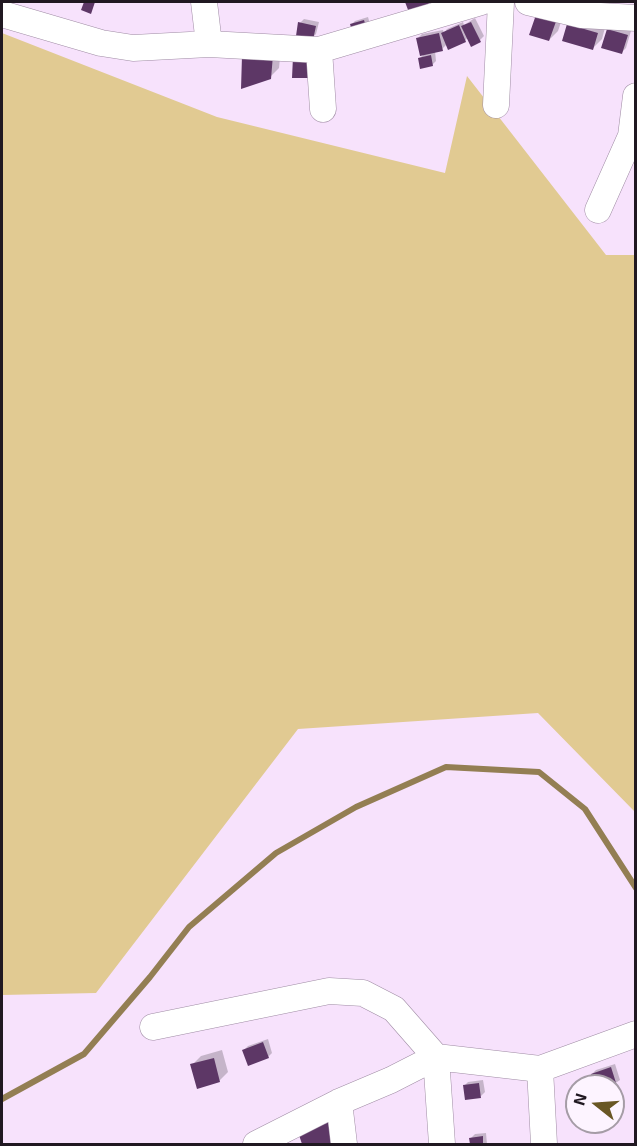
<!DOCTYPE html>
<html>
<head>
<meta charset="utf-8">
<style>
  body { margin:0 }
  #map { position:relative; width:637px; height:1146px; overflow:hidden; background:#f7e2fc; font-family:"Exo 2",sans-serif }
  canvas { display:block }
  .frame { position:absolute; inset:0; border:3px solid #201821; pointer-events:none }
  .north { position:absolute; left:565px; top:1074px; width:60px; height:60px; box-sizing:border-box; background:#fdf4ff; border:2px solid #a59ca6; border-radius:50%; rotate:287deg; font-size:16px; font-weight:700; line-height:24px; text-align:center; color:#201821 }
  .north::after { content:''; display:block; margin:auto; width:21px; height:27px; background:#695624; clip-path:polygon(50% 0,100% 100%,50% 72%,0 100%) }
</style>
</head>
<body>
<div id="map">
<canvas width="637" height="1146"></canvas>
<div class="frame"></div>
<div class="north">N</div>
</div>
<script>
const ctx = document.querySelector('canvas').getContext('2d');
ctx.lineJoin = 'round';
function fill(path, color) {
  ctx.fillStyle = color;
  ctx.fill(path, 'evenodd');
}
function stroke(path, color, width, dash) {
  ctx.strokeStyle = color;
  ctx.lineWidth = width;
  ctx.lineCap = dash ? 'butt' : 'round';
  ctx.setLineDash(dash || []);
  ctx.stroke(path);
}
const green = new Path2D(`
  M 2,33 L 217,117 L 445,173 L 467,76 L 606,255 L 635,255 L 635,812 L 538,713 L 298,729 L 96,993 L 2,995 Z`);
const shadow = new Path2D(`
  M 407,2 L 436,2 L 430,7 L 411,14 Z
  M 566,7 L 558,31 L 549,40 L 531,34 Z
  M 368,17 L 370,24 L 351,25 L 355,21 Z
  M 475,18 L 484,36 L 480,40 L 468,37 L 465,41 L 447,44 L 442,49 L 435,51 L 436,61 L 432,65 L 420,58 L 425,53 L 418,38 L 422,34 L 443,30 L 444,33 L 447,29 L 463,22 L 464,25 Z
  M 304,19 L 319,22 L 316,34 L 312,38 L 300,23 Z
  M 606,24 L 602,39 L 593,48 L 568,25 Z
  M 613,26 L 631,31 L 626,48 L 622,52 L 608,30 Z
  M 281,47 L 279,68 L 270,77 L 243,86 Z
  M 268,1039 L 272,1053 L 268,1057 L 244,1050 L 248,1046 Z
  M 222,1050 L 228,1072 L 219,1081 L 192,1065 L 201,1056 Z
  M 615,1064 L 620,1080 L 611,1086 L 596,1086 L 592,1074 L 596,1070 Z
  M 483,1080 L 485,1092 L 481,1096 L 464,1086 L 468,1082 Z
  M 486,1133 L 487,1144 L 494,1144 L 471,1144 L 471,1138 L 475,1134 Z`);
const stream = new Path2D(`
  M 2,1099 L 84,1054 L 150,977 L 189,927 L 276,853 L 356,807 L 446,767 L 539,772 L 585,809 L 636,888`);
const building = new Path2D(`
  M 84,2 L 95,2 L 91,14 L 81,10 Z
  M 405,2 L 428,2 L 431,9 L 410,15 Z
  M 538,9 L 558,16 L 549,41 L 529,35 Z
  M 364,20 L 367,30 L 353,34 L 350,24 Z
  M 298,22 L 316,26 L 313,40 L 296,36 Z
  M 471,22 L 481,42 L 471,47 L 461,26 Z
  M 567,24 L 598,33 L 593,50 L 562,41 Z
  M 459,25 L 466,42 L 448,50 L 441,33 Z
  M 607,29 L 628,35 L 622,54 L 601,48 Z
  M 439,33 L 443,51 L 420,56 L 416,38 Z
  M 273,55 L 271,79 L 241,89 L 242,56 Z
  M 431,55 L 433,66 L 420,69 L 418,58 Z
  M 293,57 L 313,58 L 312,78 L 292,78 Z
  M 263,1042 L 269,1058 L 248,1066 L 242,1050 Z
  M 214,1058 L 220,1082 L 197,1089 L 190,1064 Z
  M 611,1067 L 617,1086 L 594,1086 L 591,1074 Z
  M 479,1083 L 481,1098 L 465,1100 L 463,1085 Z
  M 330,1122 L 336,1144 L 309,1144 L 309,1143 L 302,1144 L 298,1132 Z
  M 483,1136 L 483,1144 L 470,1144 L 469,1138 Z`);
const minor = new Path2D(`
  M 204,2 L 209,44
  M 528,2 L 582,15 L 636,18
  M 2,14 L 101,43 L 133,48 L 209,44 L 319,50 L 481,2
  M 319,50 L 323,109
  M 496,105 L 501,2
  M 598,210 L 631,136 L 636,96
  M 153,1027 L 329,991 L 363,993 L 394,1009 L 436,1057 L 540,1069 L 636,1034
  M 540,1069 L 544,1144
  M 339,1102 L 344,1144
  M 256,1144 L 339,1102 L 391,1080 L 436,1057 L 442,1144`);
fill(green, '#e1ca92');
fill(shadow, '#0003');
stroke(stream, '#937e53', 6);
fill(building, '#5d3766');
stroke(minor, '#9f8ca4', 27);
stroke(minor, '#fff', 26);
</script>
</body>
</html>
